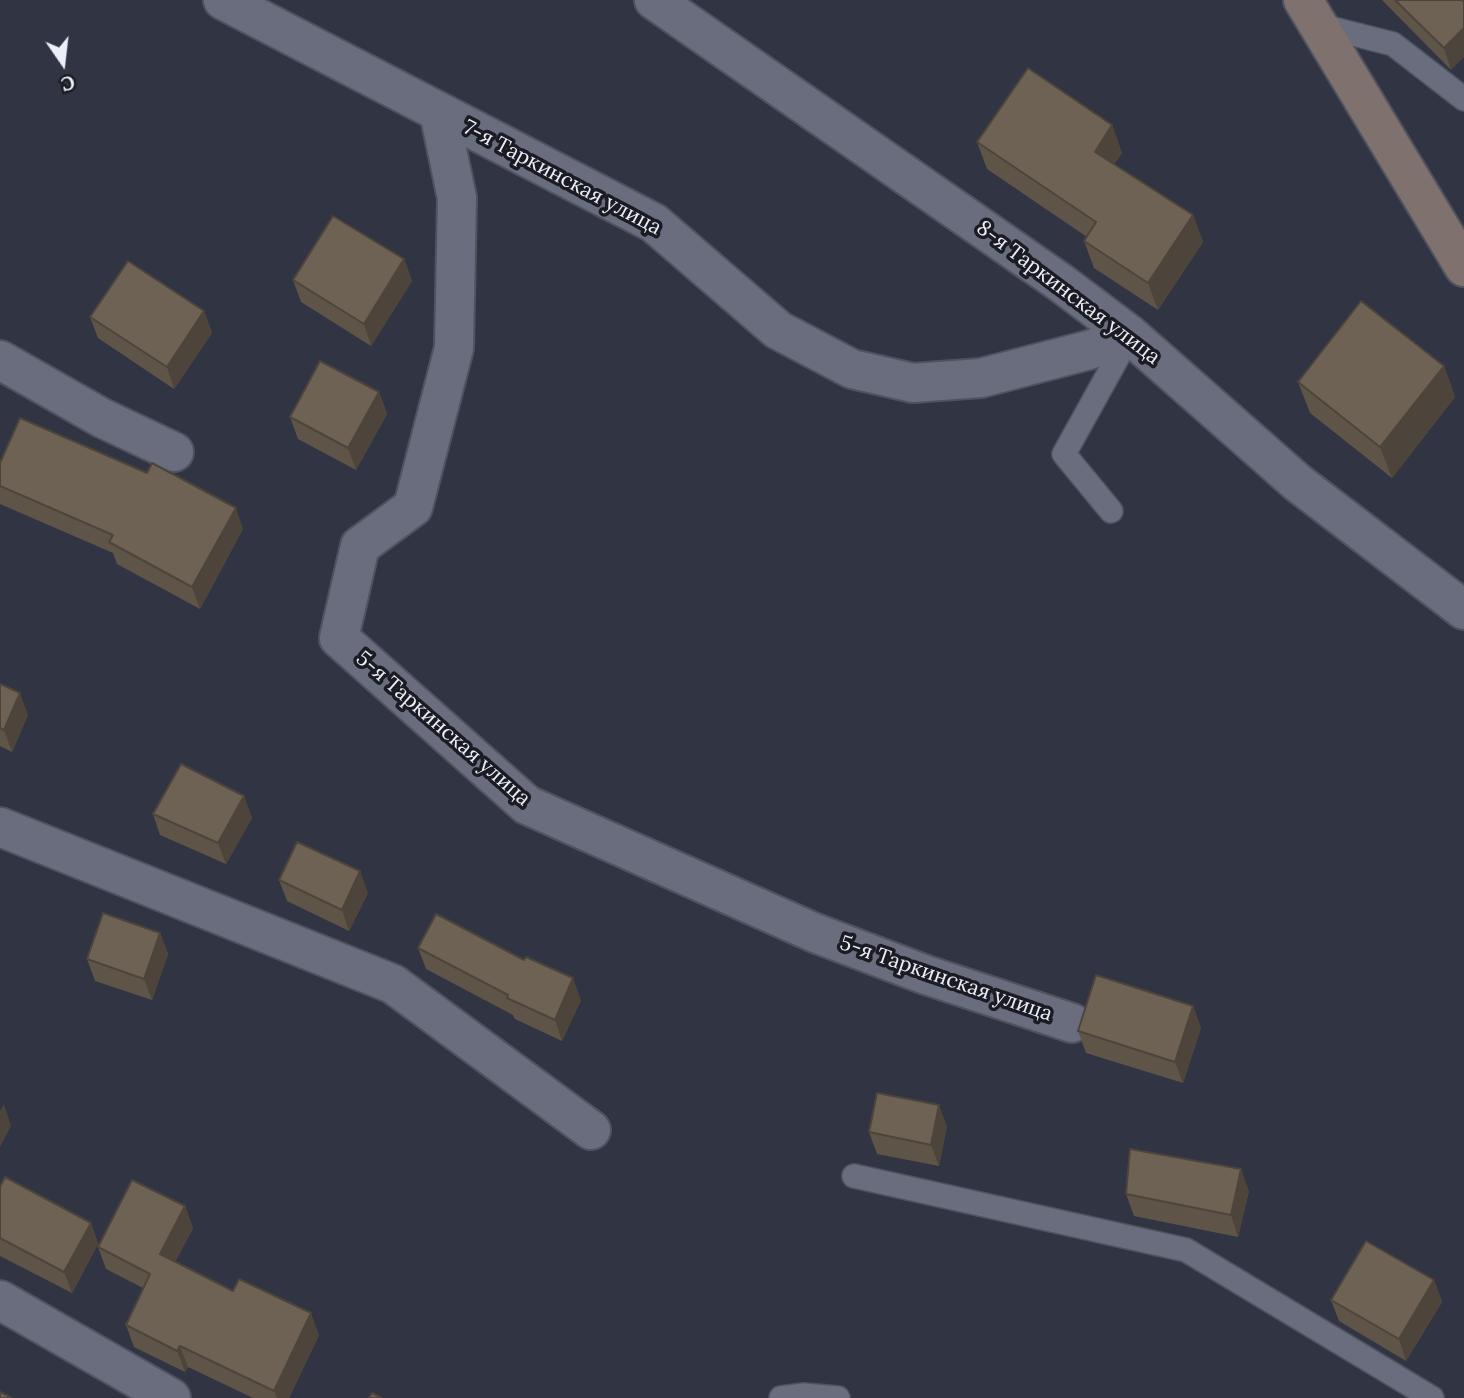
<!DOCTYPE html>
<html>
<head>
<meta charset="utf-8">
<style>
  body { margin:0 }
  #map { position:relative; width:1464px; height:1398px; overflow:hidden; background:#313443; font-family:Lora,serif }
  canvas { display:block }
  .north { position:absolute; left:28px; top:28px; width:70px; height:70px; -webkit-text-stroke:5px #1b1c23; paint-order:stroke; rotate:166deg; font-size:19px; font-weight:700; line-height:28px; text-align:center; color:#eceef8 }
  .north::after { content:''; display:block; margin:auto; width:24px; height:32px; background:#eceef8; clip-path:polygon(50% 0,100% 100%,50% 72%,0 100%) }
</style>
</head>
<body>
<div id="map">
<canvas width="1464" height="1398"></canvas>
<div class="north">С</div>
</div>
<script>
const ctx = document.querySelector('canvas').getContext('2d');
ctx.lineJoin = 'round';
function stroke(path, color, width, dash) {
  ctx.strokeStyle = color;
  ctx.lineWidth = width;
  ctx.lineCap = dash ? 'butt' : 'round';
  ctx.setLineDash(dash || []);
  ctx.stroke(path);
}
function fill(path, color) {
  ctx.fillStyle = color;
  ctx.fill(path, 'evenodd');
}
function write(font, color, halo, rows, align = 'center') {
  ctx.font = font + ' Lora,serif';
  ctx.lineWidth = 7;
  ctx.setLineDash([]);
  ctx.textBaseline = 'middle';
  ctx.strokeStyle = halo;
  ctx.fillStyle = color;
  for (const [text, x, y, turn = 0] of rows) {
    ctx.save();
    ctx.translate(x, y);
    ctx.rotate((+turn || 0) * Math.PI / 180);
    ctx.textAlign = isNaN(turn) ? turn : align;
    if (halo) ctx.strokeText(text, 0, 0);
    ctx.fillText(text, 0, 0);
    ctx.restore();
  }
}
const lane = new Path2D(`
  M 1318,25 L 1393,44 L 1464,99
  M 1111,511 L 1064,454 L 1130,335
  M 854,1176 L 1186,1250 L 1432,1398
  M 781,1398 L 804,1395 L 838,1398`);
const street = new Path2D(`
  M 223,0 L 654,223 L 778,330 L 852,369 L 913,383 L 981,378 L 1089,350 L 1130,335
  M 654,0 L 1061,283 L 1130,335 L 1298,483 L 1464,610
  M 439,112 L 457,198 L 454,348 L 413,507 L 360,546 L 339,638 L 527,805 L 815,933 L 926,975 L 1072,1023
  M 0,360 L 102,418 L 174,452
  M 0,827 L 393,984 L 591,1130
  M 0,1300 L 171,1398`);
const secondary = new Path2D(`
  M 1303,0 L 1464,267`);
const wall = new Path2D(`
  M 1382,0 L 1462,0 L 1451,70 Z
  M 1112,125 L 1122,153 L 1114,164 L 1193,215 L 1203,242 L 1158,310 L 1094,268 L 1084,241 L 1087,237 L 987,169 L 977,142 Z
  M 404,259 L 412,281 L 371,346 L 301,302 L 293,280 Z
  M 204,311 L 212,333 L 174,389 L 98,338 L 90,317 Z
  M 1444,366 L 1455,397 L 1392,478 L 1310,413 L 1298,382 Z
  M 379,392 L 387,414 L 356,470 L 298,439 L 290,417 Z
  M 0,463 L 243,529 L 200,609 L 117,564 L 113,553 L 0,504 Z
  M 0,684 L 28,715 L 12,752 L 0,746 Z
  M 244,796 L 252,818 L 226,864 L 160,835 L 153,814 Z
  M 279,880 L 368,893 L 349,931 L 287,901 Z
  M 160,933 L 168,954 L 152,1000 L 95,981 L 87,959 Z
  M 418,948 L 581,1000 L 562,1041 L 515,1019 L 513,1015 L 426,969 Z
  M 1193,1006 L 1201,1028 L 1183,1083 L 1086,1053 L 1078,1031 Z
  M 947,1126 L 939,1166 L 877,1154 L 869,1132 Z
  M 0,1187 L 91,1223 L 98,1244 L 72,1293 L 0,1256 Z
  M 1249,1191 L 1238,1237 L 1134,1216 L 1126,1194 Z
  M 185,1206 L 193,1228 L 175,1262 L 319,1335 L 289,1398 L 253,1398 L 188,1367 L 185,1372 L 134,1347 L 126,1325 L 143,1288 L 106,1269 L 98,1247 Z
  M 1434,1280 L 1442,1302 L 1406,1361 L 1339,1321 L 1331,1300 Z`);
const shadedWall = new Path2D(`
  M 1464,28 L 1464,57 L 1451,70 L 1444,48 Z
  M 1112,125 L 1122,153 L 1104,179 L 1095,152 Z
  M 1193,215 L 1203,242 L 1158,310 L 1148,283 Z
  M 404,259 L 412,281 L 371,346 L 364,324 Z
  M 204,311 L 212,333 L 174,389 L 167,367 Z
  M 1444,366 L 1455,397 L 1392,478 L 1380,447 Z
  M 379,392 L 387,414 L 356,470 L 348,448 Z
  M 236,508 L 243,529 L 200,609 L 192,587 Z
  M 20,693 L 28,715 L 12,752 L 4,730 Z
  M 244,796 L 252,818 L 226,864 L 218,843 Z
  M 360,871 L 368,893 L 349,931 L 342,910 Z
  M 160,933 L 168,954 L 152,1000 L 144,979 Z
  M 573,978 L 581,1000 L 562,1041 L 555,1020 Z
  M 1193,1006 L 1201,1028 L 1183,1083 L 1175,1062 Z
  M 4,1104 L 11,1126 L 0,1147 L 0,1111 Z
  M 939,1105 L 947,1126 L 939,1166 L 931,1145 Z
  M 1241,1169 L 1249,1191 L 1238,1237 L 1231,1215 Z
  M 185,1206 L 193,1228 L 168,1276 L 160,1254 Z
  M 91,1223 L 98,1244 L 72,1293 L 64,1272 Z
  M 1434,1280 L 1442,1302 L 1406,1361 L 1399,1339 Z
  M 311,1313 L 319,1335 L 289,1398 L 277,1398 L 274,1391 Z
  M 180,1346 L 188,1367 L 185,1372 L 177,1351 Z`);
const building = new Path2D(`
  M 1395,0 L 1462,0 L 1464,2 L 1464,28 L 1444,48 Z
  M 1028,68 L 1112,125 L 1095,152 L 1193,215 L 1148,283 L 1084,241 L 1096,222 L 977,142 Z
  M 333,216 L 404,259 L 364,324 L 293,280 Z
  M 128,261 L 204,311 L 167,367 L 90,317 Z
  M 1361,301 L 1444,366 L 1380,447 L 1298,382 Z
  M 320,361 L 379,392 L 348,448 L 290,417 Z
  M 20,418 L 147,473 L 152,463 L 236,508 L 192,587 L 109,542 L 113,535 L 0,486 L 0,463 Z
  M 0,684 L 20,693 L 4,730 L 0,728 Z
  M 181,764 L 244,796 L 218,843 L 153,814 Z
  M 297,842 L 360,871 L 342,910 L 279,880 Z
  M 103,913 L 160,933 L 144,979 L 87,959 Z
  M 436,914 L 524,960 L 526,957 L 573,978 L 555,1020 L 507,998 L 508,995 L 418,948 Z
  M 1096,975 L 1193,1006 L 1175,1062 L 1078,1031 Z
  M 877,1093 L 939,1105 L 931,1145 L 869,1132 Z
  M 1130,1149 L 1241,1169 L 1231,1215 L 1126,1194 Z
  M 5,1177 L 91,1223 L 64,1272 L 0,1238 L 0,1187 Z
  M 132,1180 L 185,1206 L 160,1254 L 233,1291 L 239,1279 L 311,1313 L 274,1391 L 180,1346 L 177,1351 L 126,1325 L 150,1274 L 98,1247 Z
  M 1366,1241 L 1434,1280 L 1399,1339 L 1331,1300 Z
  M 0,1392 L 12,1398 L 0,1398 Z
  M 372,1393 L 382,1398 L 369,1398 Z`);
const streetNames = [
  ["7-я Таркинская улица",562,178,28],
  ["8-я Таркинская улица",1068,293,37],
  ["5-я Таркинская улица",443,729,41],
  ["5-я Таркинская улица",946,979,19]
];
stroke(lane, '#50535f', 26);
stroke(street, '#50535f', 42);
stroke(secondary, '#50535f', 42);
stroke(lane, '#696d7e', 23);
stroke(street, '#696d7e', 38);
stroke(secondary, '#7f716e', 38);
fill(wall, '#5f5448');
fill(shadedWall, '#4d453b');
fill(building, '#6e6254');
stroke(building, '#4d453b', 2);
write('21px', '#eceef8', '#1b1c23', streetNames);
</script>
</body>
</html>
